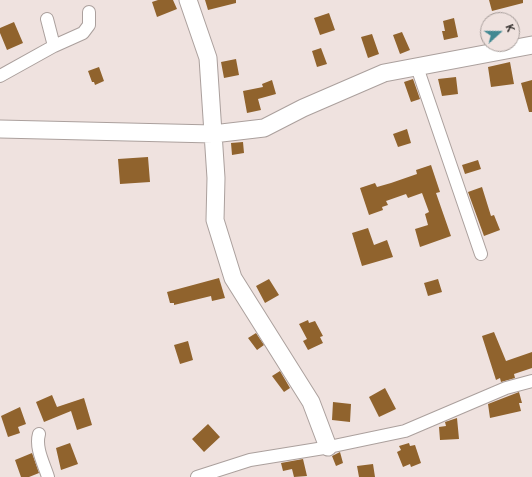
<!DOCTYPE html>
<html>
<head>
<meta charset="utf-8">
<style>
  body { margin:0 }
  #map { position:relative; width:532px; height:477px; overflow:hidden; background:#efe2df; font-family:Ubuntu,sans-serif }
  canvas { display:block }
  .north { position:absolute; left:480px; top:12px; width:40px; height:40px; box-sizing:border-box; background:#efe2df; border:1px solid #a39a97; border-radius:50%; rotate:69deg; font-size:11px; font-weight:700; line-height:16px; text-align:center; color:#322e2c }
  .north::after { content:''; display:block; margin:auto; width:14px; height:18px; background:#418892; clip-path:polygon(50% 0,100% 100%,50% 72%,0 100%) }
</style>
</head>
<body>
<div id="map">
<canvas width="532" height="477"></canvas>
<div class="north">K</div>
</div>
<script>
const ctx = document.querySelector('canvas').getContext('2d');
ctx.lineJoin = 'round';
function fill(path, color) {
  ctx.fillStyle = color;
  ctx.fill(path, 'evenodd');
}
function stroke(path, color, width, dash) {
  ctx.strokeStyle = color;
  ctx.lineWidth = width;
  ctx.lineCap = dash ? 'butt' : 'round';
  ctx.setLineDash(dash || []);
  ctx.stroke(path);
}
const building = new Path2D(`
  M 158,0 L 173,0 L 177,9 L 157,17 L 152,2 Z
  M 205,0 L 236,0 L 236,3 L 208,10 Z
  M 489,0 L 523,0 L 523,3 L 492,11 Z
  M 329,13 L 335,30 L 320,35 L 314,18 Z
  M 454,18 L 458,37 L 444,40 L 442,31 L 445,31 L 443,21 Z
  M 14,22 L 23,43 L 7,50 L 0,33 L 0,28 Z
  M 402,32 L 410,50 L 400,54 L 393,35 Z
  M 372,34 L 379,54 L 368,58 L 361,37 Z
  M 321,48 L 327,64 L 317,67 L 312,51 Z
  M 236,59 L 239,75 L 224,78 L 221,62 Z
  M 510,62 L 514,84 L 491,87 L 488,67 Z
  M 99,67 L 104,81 L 95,85 L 94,82 L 92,82 L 88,71 Z
  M 456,77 L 458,94 L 442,96 L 438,79 Z
  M 413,79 L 420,99 L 411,102 L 404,82 Z
  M 272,80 L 276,94 L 258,99 L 261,110 L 247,113 L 243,91 L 263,87 L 262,84 Z
  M 532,80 L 532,112 L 529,112 L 521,83 Z
  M 407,129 L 411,143 L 398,147 L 393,134 Z
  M 243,142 L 244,153 L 232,155 L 231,143 Z
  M 148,157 L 150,182 L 120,184 L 118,159 Z
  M 478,160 L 481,169 L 465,174 L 462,165 Z
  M 431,165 L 440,192 L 436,193 L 451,236 L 420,247 L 415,229 L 428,225 L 425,214 L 429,212 L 422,193 L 408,198 L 406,194 L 386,201 L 388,205 L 382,207 L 383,210 L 369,215 L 360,188 L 375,183 L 377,187 L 391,183 L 417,174 L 416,170 Z
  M 482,187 L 491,216 L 494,215 L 500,230 L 484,236 L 468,192 Z
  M 368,228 L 374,245 L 387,240 L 393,257 L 362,266 L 352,233 Z
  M 219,278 L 225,298 L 212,301 L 211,296 L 174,305 L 174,303 L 170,303 L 167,292 Z
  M 269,279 L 279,295 L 265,303 L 256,286 Z
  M 438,279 L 442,292 L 428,296 L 424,283 Z
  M 308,320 L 309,323 L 315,321 L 323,336 L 320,337 L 323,343 L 308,350 L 303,341 L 307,339 L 299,324 Z
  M 494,332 L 506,361 L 532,352 L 532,368 L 514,374 L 515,378 L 501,382 L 500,378 L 496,380 L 482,336 Z
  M 256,333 L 264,345 L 257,350 L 248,338 Z
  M 188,341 L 193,360 L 180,364 L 174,345 Z
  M 280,371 L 290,388 L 284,392 L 272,376 Z
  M 385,388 L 396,409 L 379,417 L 369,397 Z
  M 519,392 L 522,403 L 519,403 L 521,411 L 490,418 L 488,404 Z
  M 52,395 L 57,407 L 84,398 L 92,425 L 77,430 L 71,411 L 44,422 L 36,402 Z
  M 333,402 L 351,404 L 350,422 L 332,420 Z
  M 20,407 L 26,424 L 18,427 L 20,433 L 8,437 L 1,416 Z
  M 457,418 L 459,439 L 440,440 L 439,427 L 446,426 L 445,422 Z
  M 208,424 L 220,437 L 204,452 L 192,439 Z
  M 70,443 L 78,464 L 61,470 L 56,448 Z
  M 409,443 L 410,446 L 415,445 L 421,463 L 411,467 L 410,464 L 403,467 L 397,452 L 401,450 L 399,446 Z
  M 340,452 L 343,463 L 336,466 L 332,456 Z
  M 32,453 L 39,473 L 29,477 L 21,477 L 15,460 Z
  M 303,459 L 307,476 L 294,477 L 292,469 L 283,471 L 281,463 Z
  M 373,464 L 375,477 L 359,477 L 357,466 Z`);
const street = new Path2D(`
  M 47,19 L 54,46
  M 417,67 L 481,254
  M 0,76 L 54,46 L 83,33 L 89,25 L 89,12
  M 39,434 C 35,448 44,464 48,477
  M 197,477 L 250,460 L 324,448 L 405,431 L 506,388 L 532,381`);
const secondary = new Path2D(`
  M 188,0 L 208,58 L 216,178 L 215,220 L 233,278 L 311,402 L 328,447
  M 0,129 L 213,134 L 264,128 L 303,108 L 384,73 L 532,45`);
fill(building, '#90632d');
stroke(street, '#aba09d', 14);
stroke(secondary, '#aba09d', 19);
stroke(street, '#fff', 12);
stroke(secondary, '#fff', 17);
</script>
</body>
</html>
